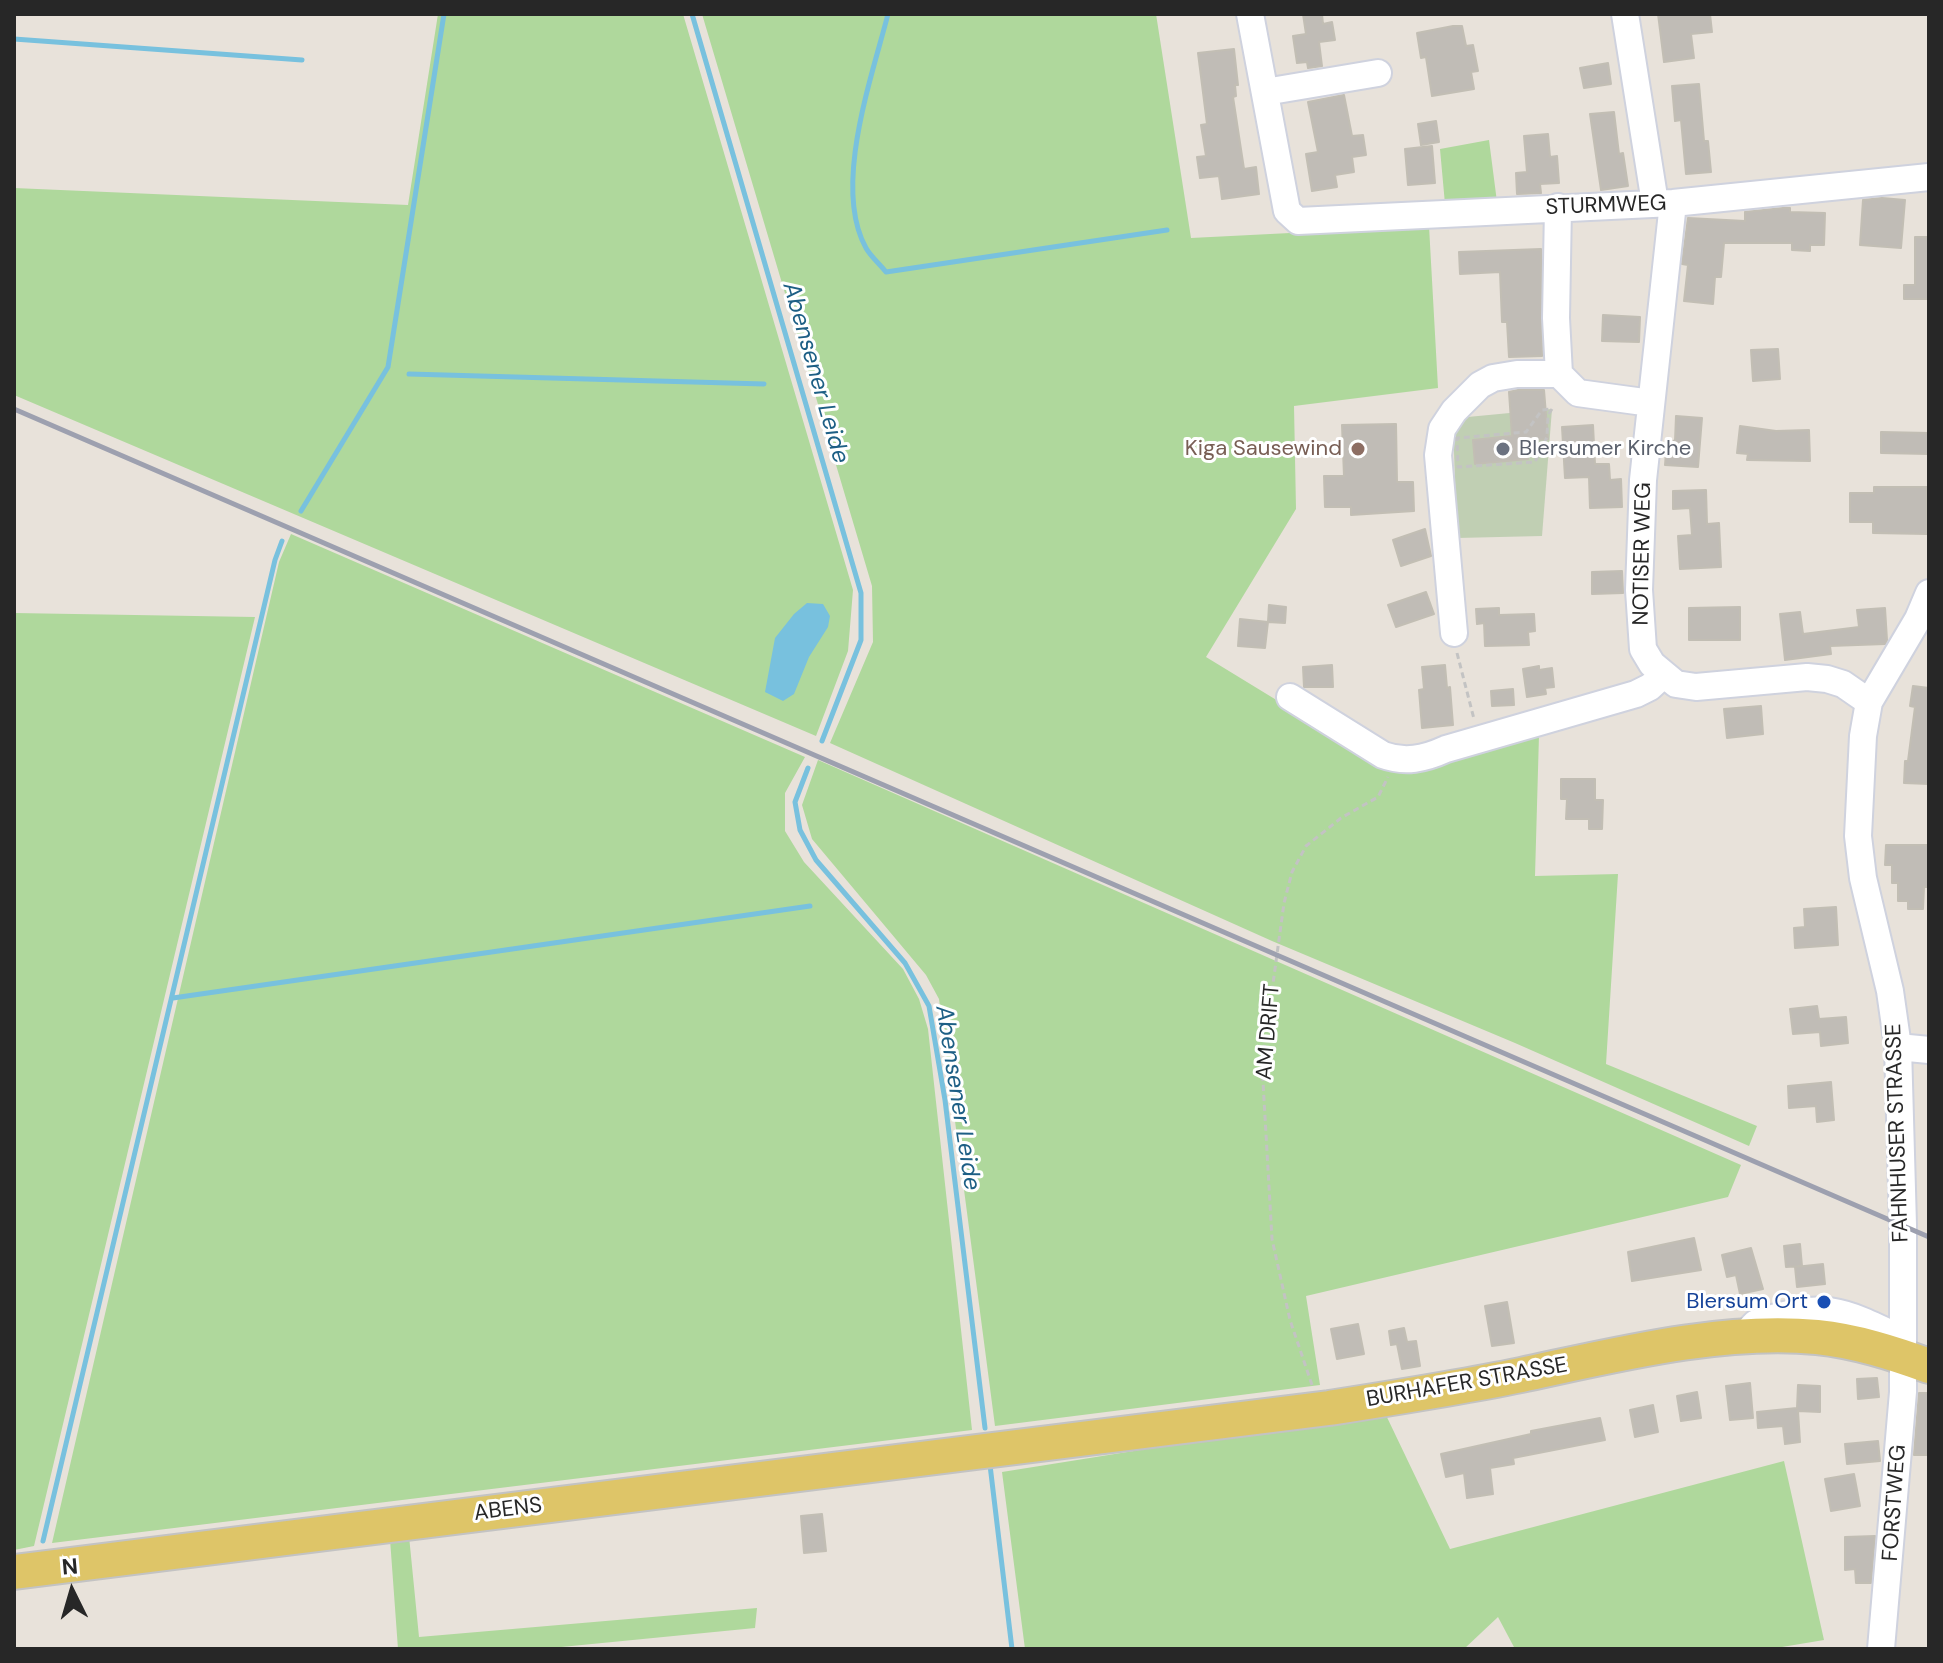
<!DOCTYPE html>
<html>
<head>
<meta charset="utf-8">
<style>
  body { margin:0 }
  #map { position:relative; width:1943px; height:1663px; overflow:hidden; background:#e8e2da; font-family:"DM Sans",sans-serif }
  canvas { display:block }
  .frame { position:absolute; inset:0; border:16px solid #272727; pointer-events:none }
  .north { position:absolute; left:32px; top:1551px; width:80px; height:80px; -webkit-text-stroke:6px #fff; paint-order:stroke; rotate:355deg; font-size:22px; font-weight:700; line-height:32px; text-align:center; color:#272727 }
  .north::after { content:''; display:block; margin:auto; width:28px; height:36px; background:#272727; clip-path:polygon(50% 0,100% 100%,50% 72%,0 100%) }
</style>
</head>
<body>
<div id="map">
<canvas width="1943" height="1663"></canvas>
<div class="frame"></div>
<div class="north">N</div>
</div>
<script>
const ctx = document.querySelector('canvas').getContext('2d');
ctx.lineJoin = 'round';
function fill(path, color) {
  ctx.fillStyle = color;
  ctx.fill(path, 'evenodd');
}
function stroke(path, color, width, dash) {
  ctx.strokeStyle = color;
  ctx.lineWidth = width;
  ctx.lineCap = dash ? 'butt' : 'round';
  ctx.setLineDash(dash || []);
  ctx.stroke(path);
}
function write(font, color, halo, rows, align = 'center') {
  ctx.font = font + ' "DM Sans",sans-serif';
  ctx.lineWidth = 6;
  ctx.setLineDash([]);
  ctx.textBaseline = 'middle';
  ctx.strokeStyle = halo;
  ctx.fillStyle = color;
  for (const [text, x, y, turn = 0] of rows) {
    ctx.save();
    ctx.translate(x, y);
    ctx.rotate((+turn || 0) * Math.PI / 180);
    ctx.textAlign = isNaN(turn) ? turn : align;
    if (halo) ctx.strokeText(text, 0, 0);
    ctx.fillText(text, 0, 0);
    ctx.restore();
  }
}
const green = new Path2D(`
  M 438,14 L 683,14 L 853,590 L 848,651 L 816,736 L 14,395 L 14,188 L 408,205 Z
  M 702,14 L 1156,14 L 1191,238 L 1429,226 L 1438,388 L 1294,406 L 1296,509 L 1206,657 L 1373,759 L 1539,735 L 1535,876 L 1618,874 L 1606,1064 L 1757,1126 L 1749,1146 L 1515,1043 L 1272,941 L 830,743 L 873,642 L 872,586 Z
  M 1489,140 L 1497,202 L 1445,204 L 1440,149 Z
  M 291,534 L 805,757 L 785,793 L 785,831 L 804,862 L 903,969 L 919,999 L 928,1029 L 972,1430 L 52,1543 L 279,562 Z
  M 14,613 L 255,617 L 34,1546 L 14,1550 Z
  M 818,760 L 1741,1165 L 1728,1197 L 1306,1296 L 1320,1385 L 995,1426 L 939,999 L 926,975 L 812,839 L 802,805 Z
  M 1384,1411 L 1450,1549 L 1784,1461 L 1824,1640 L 1770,1649 L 1515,1649 L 1498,1617 L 1464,1649 L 1025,1649 L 1002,1472 Z
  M 409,1536 L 419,1637 L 757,1608 L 755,1628 L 541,1649 L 398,1649 L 390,1539 Z`);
const cemetery = new Path2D(`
  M 1552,409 L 1542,536 L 1457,538 L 1453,423 L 1457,418 Z`);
const water = new Path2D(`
  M 807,603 L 823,604 L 830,616 L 828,627 L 809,657 L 794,694 L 783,701 L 765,692 L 775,638 L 794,614 Z`);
const stream = new Path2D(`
  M 692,14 L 861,593 L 861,640 L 822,741
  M 888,14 C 872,77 832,187 866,248 C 871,257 880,264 886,272 L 1167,230
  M 14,39 L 302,60
  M 409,374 L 764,384
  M 301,511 L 388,367 L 444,14
  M 808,768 L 795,802 L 800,830 L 816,860 L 905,963 L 929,1006 L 945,1100 L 985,1428
  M 173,998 L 810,906
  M 990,1465 L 1012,1649
  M 43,1541 L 275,560 L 282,541`);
const building = new Path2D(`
  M 1303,14 L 1322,14 L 1323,24 L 1332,22 L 1335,40 L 1319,42 L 1322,66 L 1308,68 L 1307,62 L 1297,63 L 1293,36 L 1306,34 Z
  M 1658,14 L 1710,14 L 1712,32 L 1691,34 L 1694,58 L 1664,62 Z
  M 1453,26 L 1462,26 L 1466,46 L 1473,45 L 1478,71 L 1471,72 L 1474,89 L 1432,96 L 1426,57 L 1421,58 L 1417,33 Z
  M 1234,49 L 1238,85 L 1235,85 L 1236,96 L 1233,97 L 1244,169 L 1256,167 L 1259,194 L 1222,199 L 1219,176 L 1200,178 L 1197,157 L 1206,156 L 1201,125 L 1207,124 L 1198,53 Z
  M 1608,63 L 1611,84 L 1584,88 L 1580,68 Z
  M 1699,84 L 1704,141 L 1708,141 L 1711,172 L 1686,174 L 1681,120 L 1675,121 L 1672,86 Z
  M 1344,95 L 1352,136 L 1363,135 L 1366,155 L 1352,157 L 1354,172 L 1335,175 L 1337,187 L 1312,191 L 1306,154 L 1318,152 L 1308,102 Z
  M 1614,112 L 1619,154 L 1623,153 L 1628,186 L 1601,190 L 1590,114 Z
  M 1436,121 L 1439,142 L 1421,145 L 1418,124 Z
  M 1548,134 L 1550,157 L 1557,156 L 1559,183 L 1540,184 L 1541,193 L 1517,194 L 1516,173 L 1527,172 L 1524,136 Z
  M 1432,146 L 1435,183 L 1408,185 L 1405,149 Z
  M 1882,198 L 1905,200 L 1901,248 L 1860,245 L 1863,200 Z
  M 1783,208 L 1790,208 L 1790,212 L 1825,213 L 1824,245 L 1810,245 L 1810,251 L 1792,250 L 1792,243 L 1724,243 L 1721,277 L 1715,277 L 1713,304 L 1684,301 L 1688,265 L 1682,264 L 1688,218 L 1745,221 L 1745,212 Z
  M 1915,237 L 1929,237 L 1929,299 L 1904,299 L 1904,285 L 1915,285 Z
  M 1541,249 L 1542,356 L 1509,357 L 1507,322 L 1502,322 L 1500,272 L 1460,274 L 1459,252 Z
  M 1603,315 L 1640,317 L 1639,342 L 1602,341 Z
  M 1778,349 L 1780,379 L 1753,381 L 1751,350 Z
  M 1518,390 L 1544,390 L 1548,439 L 1535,440 L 1532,451 L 1528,453 L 1528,459 L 1475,464 L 1473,440 L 1512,436 L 1509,392 Z
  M 1676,416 L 1702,418 L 1698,467 L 1665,465 L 1667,440 L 1675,441 Z
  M 1396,424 L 1397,482 L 1413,482 L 1414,511 L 1351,515 L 1351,507 L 1325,507 L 1324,476 L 1344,476 L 1342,425 Z
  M 1593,425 L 1595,464 L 1609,464 L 1610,480 L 1621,479 L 1622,507 L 1590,508 L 1589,477 L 1565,478 L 1562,427 Z
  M 1740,426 L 1776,431 L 1809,430 L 1810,461 L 1747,460 L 1748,454 L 1737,453 Z
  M 1881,432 L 1929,433 L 1929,454 L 1881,453 Z
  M 1874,487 L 1927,487 L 1927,534 L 1873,533 L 1873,522 L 1850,522 L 1850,493 L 1874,493 Z
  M 1706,490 L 1707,524 L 1719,523 L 1721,567 L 1680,569 L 1678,536 L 1692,535 L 1690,508 L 1673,509 L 1673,491 Z
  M 1425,529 L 1431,556 L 1401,566 L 1393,540 Z
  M 1622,571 L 1623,593 L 1592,594 L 1592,572 Z
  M 1426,592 L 1434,614 L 1396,627 L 1388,605 Z
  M 1269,605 L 1286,607 L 1285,623 L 1268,622 Z
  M 1740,607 L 1740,640 L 1689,640 L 1689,608 Z
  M 1499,608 L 1499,615 L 1534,614 L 1535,631 L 1528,632 L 1529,645 L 1485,646 L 1484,623 L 1477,624 L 1476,609 Z
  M 1885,608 L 1887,640 L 1885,644 L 1830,646 L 1831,654 L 1785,660 L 1780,614 L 1800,612 L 1803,634 L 1859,627 L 1857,610 Z
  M 1240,619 L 1268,622 L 1265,648 L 1238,646 Z
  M 1332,665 L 1333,687 L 1304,687 L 1303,667 Z
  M 1445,665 L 1447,688 L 1450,687 L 1453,725 L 1422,728 L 1419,690 L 1424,689 L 1422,667 Z
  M 1539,666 L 1539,670 L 1552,668 L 1554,687 L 1545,688 L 1546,694 L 1527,697 L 1523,669 Z
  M 1913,686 L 1929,688 L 1929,784 L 1904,783 L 1905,761 L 1908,761 L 1915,707 L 1910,706 Z
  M 1513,689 L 1514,705 L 1492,706 L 1491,691 Z
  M 1761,706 L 1763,734 L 1727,738 L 1724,709 Z
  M 1561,779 L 1595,779 L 1595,800 L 1603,800 L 1602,829 L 1589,829 L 1589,819 L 1566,819 L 1567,799 L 1561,799 Z
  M 1886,845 L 1929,845 L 1929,887 L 1924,887 L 1923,909 L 1908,909 L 1908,901 L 1898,901 L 1898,883 L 1892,883 L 1892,865 L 1885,865 Z
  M 1836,907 L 1838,945 L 1795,948 L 1794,928 L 1805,927 L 1804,909 Z
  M 1817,1006 L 1819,1019 L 1846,1017 L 1848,1043 L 1821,1046 L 1820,1032 L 1793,1034 L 1790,1009 Z
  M 1831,1082 L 1834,1120 L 1817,1122 L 1816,1106 L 1789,1108 L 1788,1086 Z
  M 1694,1238 L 1701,1270 L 1632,1281 L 1628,1252 Z
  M 1800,1244 L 1802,1266 L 1786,1267 L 1784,1246 Z
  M 1751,1248 L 1763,1289 L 1740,1294 L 1736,1275 L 1727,1277 L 1722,1255 Z
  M 1823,1264 L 1825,1284 L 1797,1287 L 1795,1267 Z
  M 1507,1302 L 1514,1343 L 1492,1346 L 1485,1306 Z
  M 1358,1324 L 1364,1354 L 1337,1359 L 1331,1329 Z
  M 1404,1328 L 1407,1342 L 1416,1341 L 1420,1366 L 1402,1369 L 1397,1344 L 1391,1345 L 1389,1331 Z
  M 1877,1378 L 1879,1397 L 1858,1399 L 1857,1379 Z
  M 1750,1383 L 1753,1418 L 1730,1420 L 1726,1386 Z
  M 1798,1385 L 1820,1386 L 1820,1412 L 1798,1411 L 1800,1442 L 1785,1444 L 1783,1426 L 1758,1428 L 1757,1412 L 1797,1408 Z
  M 1697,1392 L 1701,1418 L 1681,1421 L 1677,1396 Z
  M 1919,1393 L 1929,1393 L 1929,1455 L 1914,1455 Z
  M 1653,1405 L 1658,1432 L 1635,1437 L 1630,1410 Z
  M 1600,1418 L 1605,1440 L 1513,1458 L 1514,1464 L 1490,1468 L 1493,1494 L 1467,1498 L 1464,1473 L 1446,1477 L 1441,1454 L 1531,1434 L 1531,1431 Z
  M 1878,1441 L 1880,1461 L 1847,1464 L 1845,1444 Z
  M 1854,1474 L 1860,1506 L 1831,1511 L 1825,1479 Z
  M 822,1514 L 826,1551 L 804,1553 L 801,1516 Z
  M 1875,1536 L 1871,1583 L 1856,1583 L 1855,1569 L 1845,1570 L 1845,1537 Z`);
const path = new Path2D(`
  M 1552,409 L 1548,415 L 1547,437 L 1535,462 L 1458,467 L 1457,438 L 1526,432 L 1542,410 Z
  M 1457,653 L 1474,719
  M 1312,1385 L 1290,1320 L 1272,1239 L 1262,1064 L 1284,903 L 1292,872 L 1306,846 L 1341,818 L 1378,797 L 1388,777`);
const minor = new Path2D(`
  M 1250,14 L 1287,211 L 1298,221 L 1673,203 L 1929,177
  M 1625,14 L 1655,203
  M 1265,92 L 1378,73
  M 1673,203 L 1643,480 L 1639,590 L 1643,649 L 1652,664 L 1676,684 L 1696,687 L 1807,677 L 1827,679 L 1843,684 L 1869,702
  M 1558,207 L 1556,318 L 1559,374 L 1578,393 L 1651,403
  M 1454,633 L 1438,455 L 1442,429 L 1454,411 L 1480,385 L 1493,378 L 1517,374 L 1559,374
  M 1290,697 L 1383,755 C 1405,763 1424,759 1446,749 L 1636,694 L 1650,687 L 1663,675
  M 1898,1047 L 1929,1050
  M 1753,1337 L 1752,1327 L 1756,1323 C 1824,1301 1840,1309 1902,1339
  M 1881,1649 L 1903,1392 L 1903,1225 L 1898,1047 L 1890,991 L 1863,878 L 1858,836 L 1863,736 L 1869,702 L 1918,619 L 1929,593`);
const major = new Path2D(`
  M 14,1572 L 1329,1408 C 1393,1398 1458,1388 1521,1375 C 1615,1355 1721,1328 1817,1337 C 1856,1341 1893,1353 1929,1366`);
const rail = new Path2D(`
  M 14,409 L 1929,1237`);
const markers = [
  [1358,449,8,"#8d6e63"],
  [1503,449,8,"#6b7280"],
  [1824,1302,8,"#1a4fb4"]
];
const streetNames = [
  ["STURMWEG",1606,206,-2],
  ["NOTISER WEG",1643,554,-89],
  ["AM DRIFT",1269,1032,-85],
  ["FAHNHUSER STRASSE",1898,1133,-92],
  ["BURHAFER STRASSE",1467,1383,-10],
  ["FORSTWEG",1895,1503,-86],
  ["ABENS",508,1510,-7]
];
const educationNames = [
  ["Kiga Sausewind",1342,449]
];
const worshipNames = [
  ["Blersumer Kirche",1519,449]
];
const transitNames = [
  ["Blersum Ort",1808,1302]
];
const waterNames = [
  ["Abensener Leide",815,373,74],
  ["Abensener Leide",957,1098,81]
];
fill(green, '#afd89c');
fill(cemetery, '#c0cfb3');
fill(water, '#78c1de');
stroke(stream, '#78c1de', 5);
fill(building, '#c0bcb6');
stroke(building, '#c2beb4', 2);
stroke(minor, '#cfd2de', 30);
stroke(major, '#c3c3c3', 38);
stroke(path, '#c3c3c3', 3, [6, 4]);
stroke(minor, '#fff', 26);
stroke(major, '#dec568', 34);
stroke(rail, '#9da0af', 5);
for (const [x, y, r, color] of markers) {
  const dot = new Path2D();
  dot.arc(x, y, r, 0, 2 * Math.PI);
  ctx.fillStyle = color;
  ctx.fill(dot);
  stroke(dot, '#fff', 3);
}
write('22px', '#272727', '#fff', streetNames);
write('22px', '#785e54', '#fff', educationNames, 'right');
write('22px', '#5b616d', '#fff', worshipNames, 'left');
write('22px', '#164399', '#fff', transitNames, 'right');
write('italic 24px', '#1d5f85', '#fff', waterNames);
</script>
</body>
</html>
